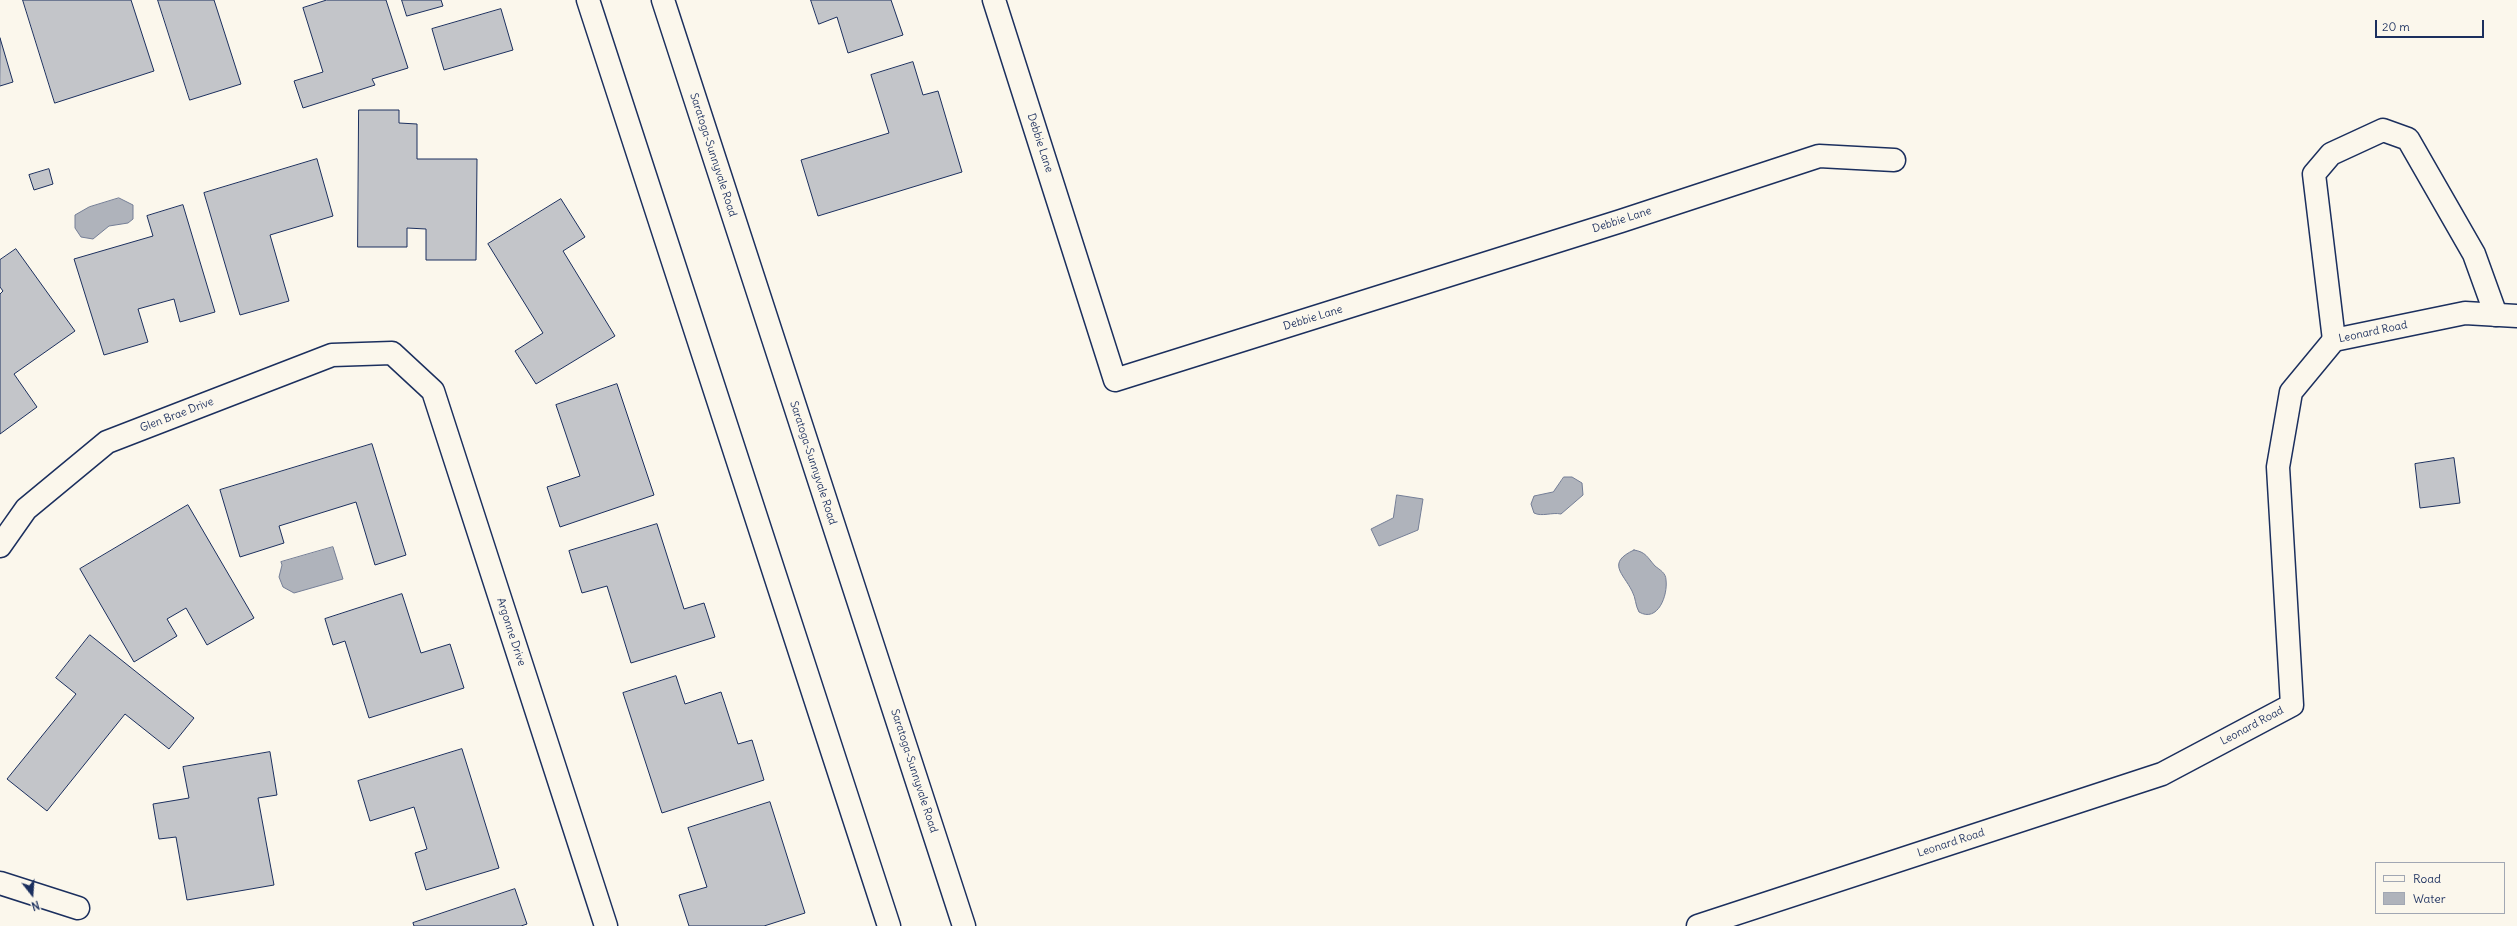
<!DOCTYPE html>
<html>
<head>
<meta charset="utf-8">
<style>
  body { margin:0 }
  #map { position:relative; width:2517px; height:926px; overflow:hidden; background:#fbf7ec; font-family:Delius,sans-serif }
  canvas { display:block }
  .legend { position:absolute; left:2375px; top:862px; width:130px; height:52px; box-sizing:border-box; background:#fbf7ec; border:1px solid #a1a7b3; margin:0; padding:5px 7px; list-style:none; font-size:12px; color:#1b2f5e }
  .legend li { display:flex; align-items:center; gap:8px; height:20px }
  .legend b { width:20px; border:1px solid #a1a7b3 }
  .north { position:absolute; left:12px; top:874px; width:40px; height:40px; -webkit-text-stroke:3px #fbf7ec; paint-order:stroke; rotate:163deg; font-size:11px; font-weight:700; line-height:16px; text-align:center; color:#1b2f5e }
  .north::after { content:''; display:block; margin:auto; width:14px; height:18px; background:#1b2f5e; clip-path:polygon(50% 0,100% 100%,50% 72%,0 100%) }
  .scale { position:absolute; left:2375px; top:20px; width:109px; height:18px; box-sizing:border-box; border:2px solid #1b2f5e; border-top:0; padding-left:5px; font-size:12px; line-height:14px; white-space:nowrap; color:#1b2f5e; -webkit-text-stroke:3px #fbf7ec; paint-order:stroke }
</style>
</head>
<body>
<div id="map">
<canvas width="2517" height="926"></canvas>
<ul class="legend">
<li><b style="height:5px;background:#fbf7ec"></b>Road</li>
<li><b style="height:11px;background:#afb3bb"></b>Water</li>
</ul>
<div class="north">N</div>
<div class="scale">20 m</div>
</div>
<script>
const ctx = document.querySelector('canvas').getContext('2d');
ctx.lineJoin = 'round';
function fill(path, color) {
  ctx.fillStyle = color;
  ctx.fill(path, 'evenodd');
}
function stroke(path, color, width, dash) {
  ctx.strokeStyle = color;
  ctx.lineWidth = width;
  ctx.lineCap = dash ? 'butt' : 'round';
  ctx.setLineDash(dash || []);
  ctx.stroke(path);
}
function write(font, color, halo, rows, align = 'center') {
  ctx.font = font + ' Delius,sans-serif';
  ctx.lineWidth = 3;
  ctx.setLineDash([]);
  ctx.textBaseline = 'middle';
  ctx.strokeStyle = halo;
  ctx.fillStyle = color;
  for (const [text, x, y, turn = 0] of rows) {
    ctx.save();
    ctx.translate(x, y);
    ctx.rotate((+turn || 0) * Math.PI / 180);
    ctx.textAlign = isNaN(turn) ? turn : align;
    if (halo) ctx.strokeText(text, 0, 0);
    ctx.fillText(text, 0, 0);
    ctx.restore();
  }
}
const water = new Path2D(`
  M 119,198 L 133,205 L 133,219 L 128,223 L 109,226 L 93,239 L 81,237 L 75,228 L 75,215 L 89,207 Z
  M 1564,477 L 1572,477 L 1582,483 L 1583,495 L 1561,514 C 1552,512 1542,517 1534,513 L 1531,504 L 1534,496 L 1553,492 Z
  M 1397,495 L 1423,499 L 1418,530 L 1379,546 L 1371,529 L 1393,518 Z
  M 333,547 L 343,579 L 294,593 L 283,587 L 279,577 L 282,565 L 281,562 Z
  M 1634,550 C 1646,552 1647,557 1655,566 C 1660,570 1666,573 1666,580 C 1668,595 1658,623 1639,612 C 1635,605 1636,598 1632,591 C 1623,573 1606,563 1634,550 Z`);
const building = new Path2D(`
  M 23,0 L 131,0 L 154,71 L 55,103 Z
  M 158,0 L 214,0 L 241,84 L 190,100 Z
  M 327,0 L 386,0 L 408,68 L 372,79 L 375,85 L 303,108 L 294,81 L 323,72 L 303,8 Z
  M 402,0 L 441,0 L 443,6 L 407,16 Z
  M 811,0 L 891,0 L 903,35 L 848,53 L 837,17 L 819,24 Z
  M 501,9 L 513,50 L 444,70 L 432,29 Z
  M 0,38 L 13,82 L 0,86 Z
  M 913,62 L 923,95 L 938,91 L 962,172 L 818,216 L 801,160 L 889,133 L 871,75 Z
  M 359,110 L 399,110 L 399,123 L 417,124 L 417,159 L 477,159 L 476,260 L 426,260 L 426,229 L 407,228 L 407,247 L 358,247 Z
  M 317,159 L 333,216 L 270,235 L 289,301 L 240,315 L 204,193 Z
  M 49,169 L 53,184 L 34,190 L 29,175 Z
  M 561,199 L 585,237 L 563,251 L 615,336 L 536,384 L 515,351 L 543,333 L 488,244 Z
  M 183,205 L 215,312 L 180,322 L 174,299 L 138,309 L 148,342 L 104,355 L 74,259 L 153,236 L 147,216 Z
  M 16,249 L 75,331 L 14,374 L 37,407 L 0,434 L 0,294 L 3,291 L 0,287 L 0,260 Z
  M 617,384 L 654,495 L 560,527 L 547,487 L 580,476 L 556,405 Z
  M 372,444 L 406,555 L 375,565 L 356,502 L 279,526 L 284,543 L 240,557 L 220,490 Z
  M 2454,458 L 2460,503 L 2420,508 L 2415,464 Z
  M 188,505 L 254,618 L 207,645 L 186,608 L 167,619 L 177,636 L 134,662 L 80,569 Z
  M 657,524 L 684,609 L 704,603 L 715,637 L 631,663 L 607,586 L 582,593 L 569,551 Z
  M 402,594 L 421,653 L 450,644 L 464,688 L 369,718 L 345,641 L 333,645 L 325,619 Z
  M 90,635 L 194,718 L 169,749 L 125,714 L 47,811 L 7,779 L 76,694 L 56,678 Z
  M 676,676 L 685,704 L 721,692 L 738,744 L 752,740 L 764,780 L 662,813 L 623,693 Z
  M 462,749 L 499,868 L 426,890 L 415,853 L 427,849 L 414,807 L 370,821 L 358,781 Z
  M 270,752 L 277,795 L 258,798 L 274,885 L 187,900 L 176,837 L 159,839 L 153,804 L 189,798 L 183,767 Z
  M 770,802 L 805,913 L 764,926 L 689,926 L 679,895 L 707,887 L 688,828 Z
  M 515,889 L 527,924 L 521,926 L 414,926 L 413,923 Z`);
const lane = new Path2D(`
  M 2334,340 L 2314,174 L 2331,154 L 2383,130 L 2408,139 L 2474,254 L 2496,315`);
const street = new Path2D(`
  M 994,0 L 1115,380 L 1621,221 L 1819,156 L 1894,160
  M 0,546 L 26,509 L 107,442 L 332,355 L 392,353 L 433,391 L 606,926
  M 0,883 L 78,908
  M 1698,926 L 2162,774 L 2292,705 L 2278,467 L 2291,392 L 2334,340 L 2465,313 L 2517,316`);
const primary = new Path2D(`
  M 588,0 L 889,926
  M 663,0 L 964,926`);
const streetNames = [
  ["Debbie Lane",1040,143,72],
  ["Saratoga-Sunnyvale Road",713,155,72],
  ["Debbie Lane",1622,220,-18],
  ["Debbie Lane",1313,318,-17],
  ["Leonard Road",2373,332,-12],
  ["Glen Brae Drive",177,415,-21],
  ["Saratoga-Sunnyvale Road",813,463,72],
  ["Argonne Drive",511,632,72],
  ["Leonard Road",2252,726,-28],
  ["Saratoga-Sunnyvale Road",914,771,72],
  ["Leonard Road",1951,843,-18]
];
fill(water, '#afb3bb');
stroke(water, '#747e96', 1);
fill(building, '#c3c5c9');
stroke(building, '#1b2f5e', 1);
stroke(lane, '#1b2f5e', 25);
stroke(street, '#1b2f5e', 25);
stroke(primary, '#1b2f5e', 25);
stroke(lane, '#fbf7ec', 22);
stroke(street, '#fbf7ec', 22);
stroke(primary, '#fbf7ec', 22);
write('11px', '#1b2f5e', '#fbf7ec', streetNames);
</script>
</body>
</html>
